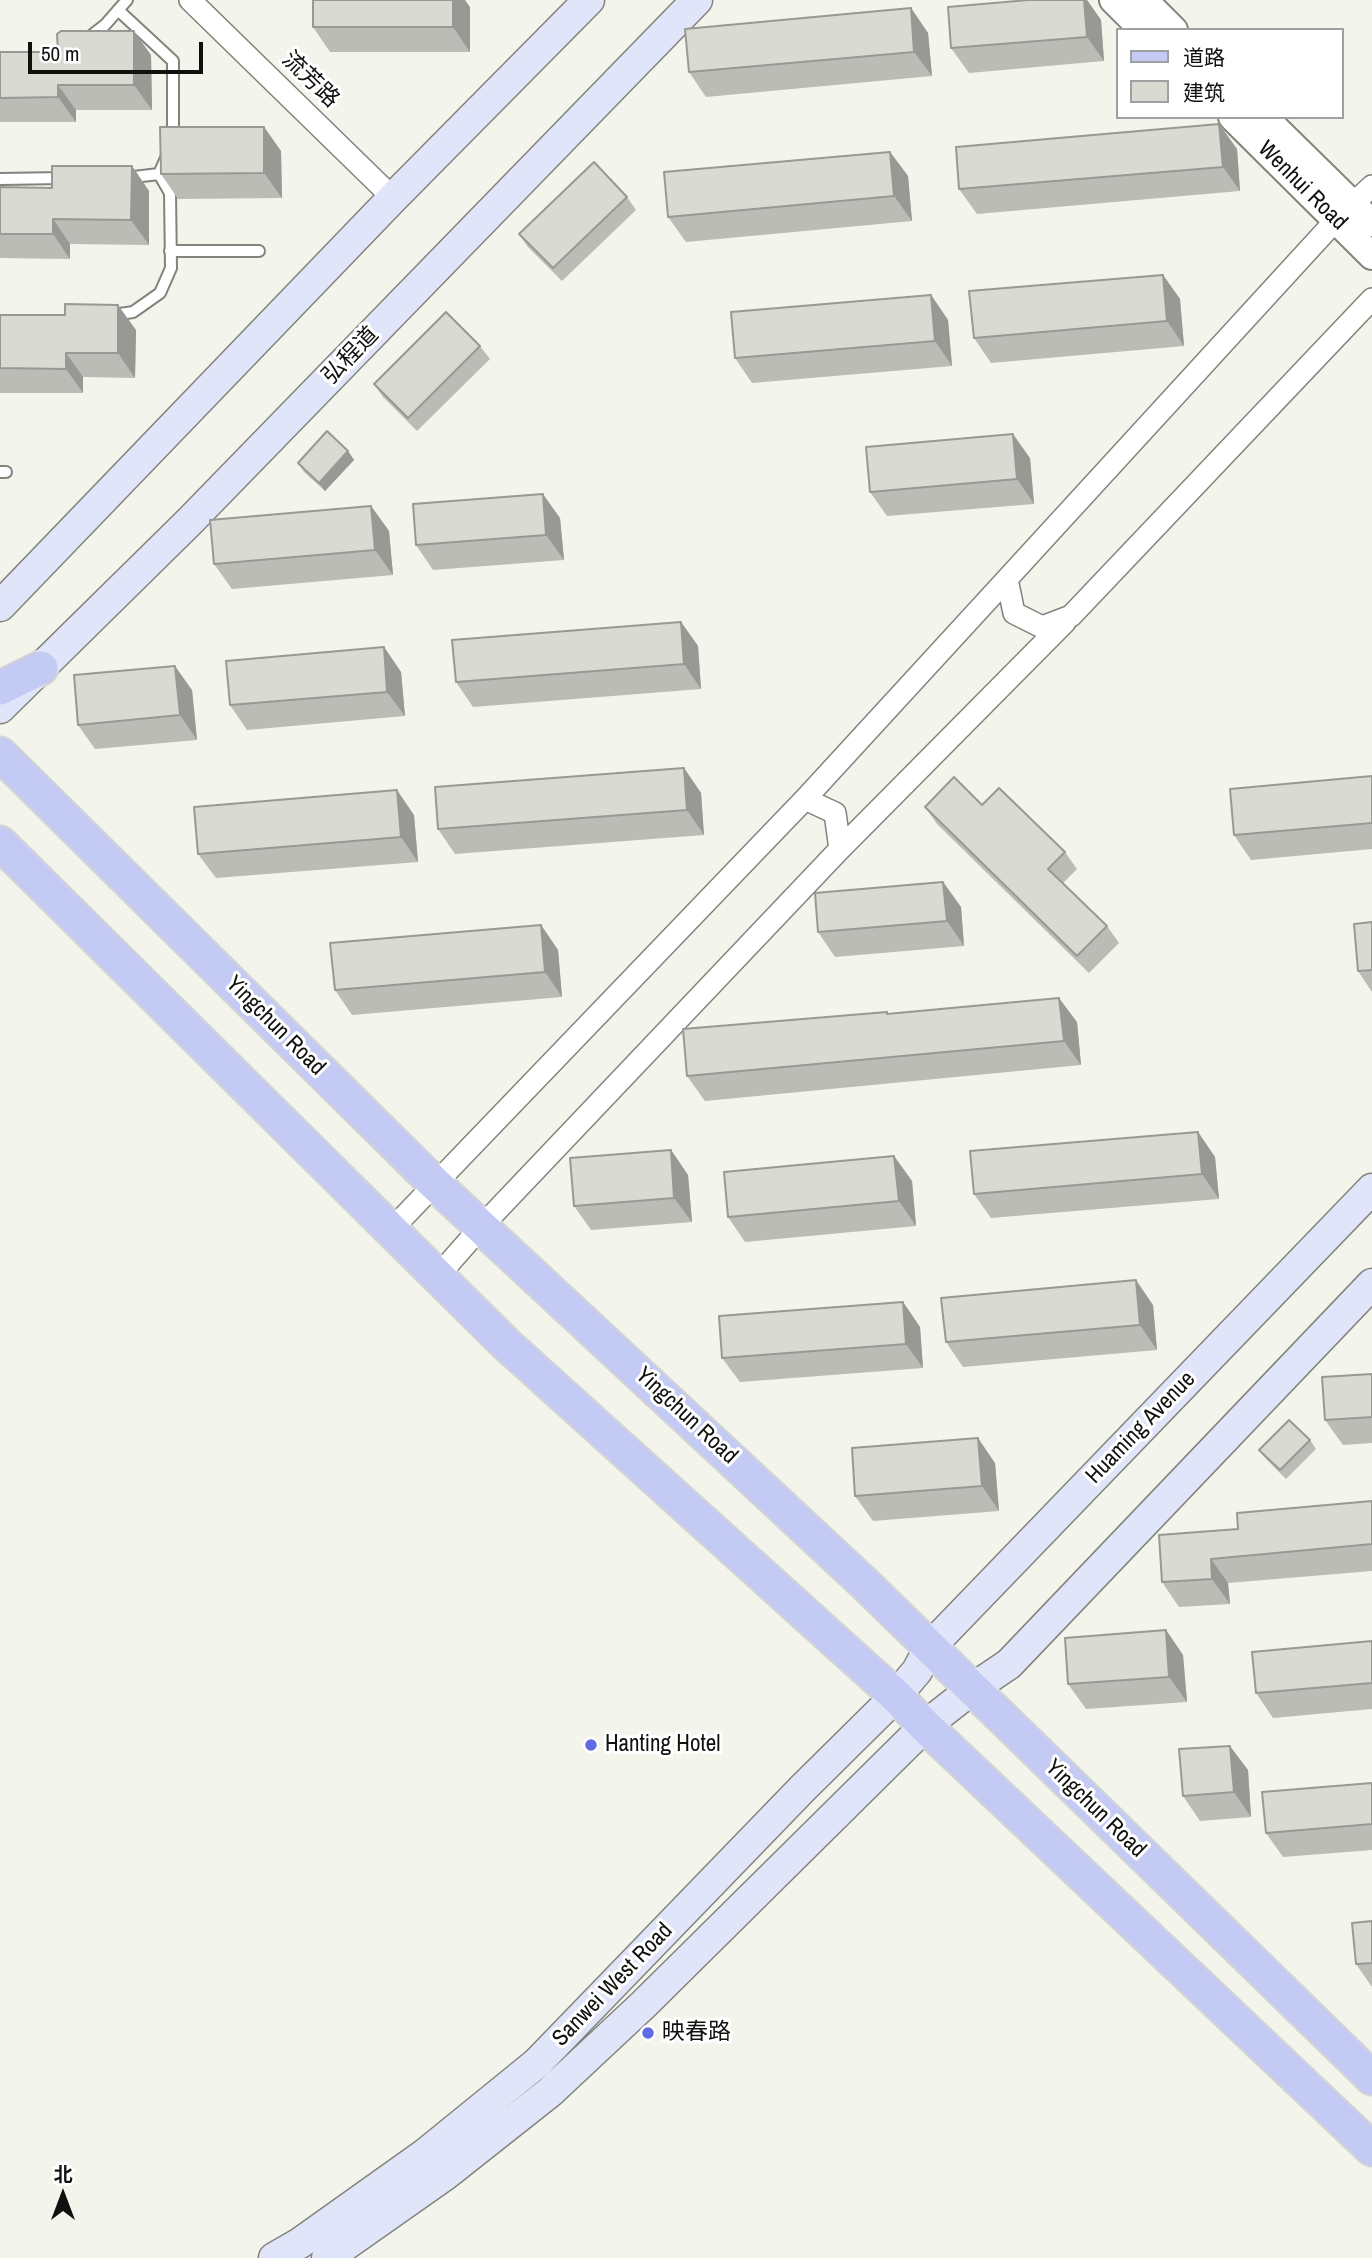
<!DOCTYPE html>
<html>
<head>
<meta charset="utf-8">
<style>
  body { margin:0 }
  #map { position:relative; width:1372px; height:2258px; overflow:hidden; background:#f3f5ec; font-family:"Archivo Narrow","Noto Sans SC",sans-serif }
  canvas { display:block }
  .legend { position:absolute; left:1116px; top:28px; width:228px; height:91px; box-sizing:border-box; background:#fff; border:2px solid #9fa09f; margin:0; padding:9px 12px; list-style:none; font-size:21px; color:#10110e }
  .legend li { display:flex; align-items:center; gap:14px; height:35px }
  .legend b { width:35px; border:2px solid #9fa09f }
  .north { position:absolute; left:28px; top:2160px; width:70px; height:70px; -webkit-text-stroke:5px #fff; paint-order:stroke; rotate:0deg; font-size:19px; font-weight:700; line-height:28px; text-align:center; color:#10110e }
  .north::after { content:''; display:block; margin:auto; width:24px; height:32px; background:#10110e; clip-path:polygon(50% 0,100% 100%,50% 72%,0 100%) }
  .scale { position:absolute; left:28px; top:42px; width:175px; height:32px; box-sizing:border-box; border:4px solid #10110e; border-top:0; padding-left:9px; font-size:21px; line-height:24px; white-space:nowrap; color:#10110e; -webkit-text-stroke:5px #fff; paint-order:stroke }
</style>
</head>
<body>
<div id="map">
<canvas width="1372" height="2258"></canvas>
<ul class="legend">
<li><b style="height:9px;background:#c3caf3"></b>道路</li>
<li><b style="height:19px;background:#d9dbd3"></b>建筑</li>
</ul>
<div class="north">北</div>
<div class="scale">50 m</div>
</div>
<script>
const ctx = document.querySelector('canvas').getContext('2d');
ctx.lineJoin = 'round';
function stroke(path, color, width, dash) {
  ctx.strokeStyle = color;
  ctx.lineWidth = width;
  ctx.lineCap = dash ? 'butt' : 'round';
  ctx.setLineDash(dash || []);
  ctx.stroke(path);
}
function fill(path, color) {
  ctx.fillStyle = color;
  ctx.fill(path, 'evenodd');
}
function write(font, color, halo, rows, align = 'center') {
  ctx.font = font + ' "Archivo Narrow","Noto Sans SC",sans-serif';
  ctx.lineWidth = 6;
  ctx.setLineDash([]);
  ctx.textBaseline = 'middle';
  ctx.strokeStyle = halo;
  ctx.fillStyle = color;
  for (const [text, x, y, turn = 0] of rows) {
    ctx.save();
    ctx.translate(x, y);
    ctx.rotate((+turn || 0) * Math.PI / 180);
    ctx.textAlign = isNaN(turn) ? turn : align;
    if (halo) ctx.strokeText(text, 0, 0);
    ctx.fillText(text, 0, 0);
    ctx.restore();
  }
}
const service = new Path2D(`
  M 118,10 L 173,61 L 173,140
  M 87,39 L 105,25 L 127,0
  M 125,178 L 159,174
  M 0,179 L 64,178
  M 170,251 L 259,251
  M 113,315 L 133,312 L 160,293 L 171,268 L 170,193 L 159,174 L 166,158
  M 0,472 L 6,472`);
const minor = new Path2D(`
  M 190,0 L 393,198
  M 1372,186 L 1336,220 L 1007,579 L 1014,613 L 1042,627 L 1071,616 L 1372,299
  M 805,799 L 1007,579
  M 840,849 L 1065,622
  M 390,1231 L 805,799 L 835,813 L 840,849 L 481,1227 L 437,1277`);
const tertiary = new Path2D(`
  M 1113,0 L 1143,30
  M 1144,0 L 1174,30
  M 1232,117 L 1372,256
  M 1264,117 L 1372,223`);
const secondary = new Path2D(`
  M 0,606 L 393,198 L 589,0
  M 0,708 L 190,521 L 697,0
  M 274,2258 L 300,2243 L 425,2154 L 537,2063 L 802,1789 L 896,1696 L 917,1671 L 930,1647 L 1372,1189
  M 327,2258 L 445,2175 L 550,2092 L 643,2005 L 925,1726 L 972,1689 L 1009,1664 L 1372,1284`);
const primary = new Path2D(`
  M 0,688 L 41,668
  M 0,754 L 434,1183 L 864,1583 L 1372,2078
  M 0,843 L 506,1344 L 896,1696 L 925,1726 L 1372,2149`);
const wall = new Path2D(`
  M 1028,0 L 1087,0 L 1101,20 L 1104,61 L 969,73 L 951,48 Z
  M 470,7 L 470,52 L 330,52 L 313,27 Z
  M 911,8 L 928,33 L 932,76 L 706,97 L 689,72 Z
  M 0,52 L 151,55 L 152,110 L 76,110 L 76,122 L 0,122 Z
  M 1219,124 L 1237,149 L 1240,191 L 977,214 L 959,189 Z
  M 264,127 L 281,151 L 282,198 L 178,199 L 161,174 Z
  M 890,152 L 908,176 L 912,221 L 686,242 L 668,217 Z
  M 132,166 L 149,191 L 149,245 L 70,244 L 70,259 L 0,258 L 0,187 L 52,188 Z
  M 627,197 L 636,210 L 562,281 L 528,247 L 519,234 Z
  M 1163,275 L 1180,299 L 1184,346 L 991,363 L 974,338 Z
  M 931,295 L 948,320 L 952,366 L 752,383 L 735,358 Z
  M 0,315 L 65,315 L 136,330 L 135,378 L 83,377 L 83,393 L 0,393 Z
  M 480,346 L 490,359 L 417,431 L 383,397 L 374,384 Z
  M 348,451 L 354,460 L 325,491 L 304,472 L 298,463 Z
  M 1030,458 L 1034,504 L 887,516 L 870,492 Z
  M 371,506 L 389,531 L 393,575 L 232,589 L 214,564 Z
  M 560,518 L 564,560 L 433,570 L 416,545 Z
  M 681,622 L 698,646 L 701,689 L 473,707 L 456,682 Z
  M 384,647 L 401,672 L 405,716 L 247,730 L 230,705 Z
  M 192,690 L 197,740 L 95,749 L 78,725 Z
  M 684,768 L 701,793 L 704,835 L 455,854 L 438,829 Z
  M 1372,776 L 1372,849 L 1251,860 L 1234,835 Z
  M 982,805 L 1065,852 L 1077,869 L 1063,883 L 1107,926 L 1119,943 L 1089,973 L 937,824 L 925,807 Z
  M 414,815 L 418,862 L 216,878 L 198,854 Z
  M 943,882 L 961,907 L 964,946 L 835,957 L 818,932 Z
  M 1372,922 L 1372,992 L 1358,971 Z
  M 541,925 L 558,950 L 562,997 L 352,1015 L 335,990 Z
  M 887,1012 L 888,1014 L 1077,1022 L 1081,1065 L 705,1101 L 687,1076 Z
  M 1198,1132 L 1215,1157 L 1219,1199 L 991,1218 L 974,1194 Z
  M 671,1150 L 688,1175 L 692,1222 L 591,1230 L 574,1206 Z
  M 894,1156 L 912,1181 L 916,1226 L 745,1242 L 728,1217 Z
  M 903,1302 L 920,1327 L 923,1368 L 740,1382 L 722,1358 Z
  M 1153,1305 L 1157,1350 L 963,1367 L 946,1342 Z
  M 1372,1374 L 1372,1443 L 1343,1445 L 1325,1420 Z
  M 1310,1440 L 1316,1449 L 1286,1479 L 1266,1459 L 1259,1450 Z
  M 995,1463 L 999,1511 L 873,1521 L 855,1496 Z
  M 1372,1501 L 1372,1571 L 1228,1583 L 1230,1604 L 1179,1607 L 1162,1582 L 1238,1529 Z
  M 1166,1630 L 1183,1655 L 1187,1702 L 1086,1709 L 1068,1684 Z
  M 1372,1641 L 1372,1709 L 1273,1718 L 1256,1693 Z
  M 1248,1770 L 1251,1817 L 1200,1821 L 1183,1796 Z
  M 1372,1783 L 1372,1850 L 1283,1857 L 1266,1833 Z
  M 1372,1921 L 1372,1987 L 1356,1964 Z`);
const shadedWall = new Path2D(`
  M 453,0 L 465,0 L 470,7 L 470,52 L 453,27 Z
  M 1084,0 L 1087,0 L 1101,20 L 1104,61 L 1087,37 Z
  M 911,8 L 928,33 L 932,76 L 914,52 Z
  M 134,31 L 151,55 L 152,110 L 134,85 Z
  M 58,85 L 76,110 L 76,122 L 58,97 Z
  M 1219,124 L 1237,149 L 1240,191 L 1223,167 Z
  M 264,127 L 281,151 L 282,198 L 264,173 Z
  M 890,152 L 908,176 L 912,221 L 894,196 Z
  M 132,166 L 149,191 L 149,245 L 131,220 Z
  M 53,219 L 70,244 L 70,259 L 53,234 Z
  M 1163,275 L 1180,299 L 1184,346 L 1167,321 Z
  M 931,295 L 948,320 L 952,366 L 935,341 Z
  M 118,305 L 136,330 L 135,378 L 118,353 Z
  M 66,353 L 83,377 L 83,393 L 66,369 Z
  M 1013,434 L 1030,458 L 1034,504 L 1017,479 Z
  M 348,451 L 354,460 L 325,491 L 319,483 Z
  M 543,494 L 560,518 L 564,560 L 546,535 Z
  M 371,506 L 389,531 L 393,575 L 375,550 Z
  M 681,622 L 698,646 L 701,689 L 684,664 Z
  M 384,647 L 401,672 L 405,716 L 387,692 Z
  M 175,666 L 192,690 L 197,740 L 180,715 Z
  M 684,768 L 701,793 L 704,835 L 687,810 Z
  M 397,790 L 414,815 L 418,862 L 401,837 Z
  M 943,882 L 961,907 L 964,946 L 947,921 Z
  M 541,925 L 558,950 L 562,997 L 545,972 Z
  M 1059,998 L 1077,1022 L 1081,1065 L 1064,1041 Z
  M 1198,1132 L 1215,1157 L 1219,1199 L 1202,1174 Z
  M 671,1150 L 688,1175 L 692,1222 L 674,1198 Z
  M 894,1156 L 912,1181 L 916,1226 L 899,1201 Z
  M 1136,1280 L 1153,1305 L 1157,1350 L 1140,1325 Z
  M 903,1302 L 920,1327 L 923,1368 L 906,1344 Z
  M 978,1438 L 995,1463 L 999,1511 L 982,1486 Z
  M 1211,1559 L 1228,1583 L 1230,1604 L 1212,1579 Z
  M 1166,1630 L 1183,1655 L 1187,1702 L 1169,1677 Z
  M 1230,1746 L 1248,1770 L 1251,1817 L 1234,1792 Z`);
const building = new Path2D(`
  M 313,0 L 453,0 L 453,27 L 313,27 Z
  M 1028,0 L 1084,0 L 1087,37 L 951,48 L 948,7 Z
  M 911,8 L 914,52 L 689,72 L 685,29 Z
  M 61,31 L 134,31 L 134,85 L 58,85 L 58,97 L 0,98 L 0,52 L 58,52 L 57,34 Z
  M 1219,124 L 1223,167 L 959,189 L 956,147 Z
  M 160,127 L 264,127 L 264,173 L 161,174 Z
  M 890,152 L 894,196 L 668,217 L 664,172 Z
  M 594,162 L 627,197 L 553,268 L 519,234 Z
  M 52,166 L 132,166 L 131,220 L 53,219 L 53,234 L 0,234 L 0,187 L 52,188 Z
  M 1163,275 L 1167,321 L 974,338 L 969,291 Z
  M 931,295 L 935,341 L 735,358 L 731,312 Z
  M 65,304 L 118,305 L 118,353 L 66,353 L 66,369 L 0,368 L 0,315 L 65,315 Z
  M 446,312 L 480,346 L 408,418 L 374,384 Z
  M 327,431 L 348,451 L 319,483 L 298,463 Z
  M 1013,434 L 1017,479 L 870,492 L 866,447 Z
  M 543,494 L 546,535 L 416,545 L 413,504 Z
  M 371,506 L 375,550 L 214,564 L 210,520 Z
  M 681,622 L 684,664 L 456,682 L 452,640 Z
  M 384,647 L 387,692 L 230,705 L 226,661 Z
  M 175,666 L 180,715 L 78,725 L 74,675 Z
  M 684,768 L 687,810 L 438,829 L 435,787 Z
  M 1372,776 L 1372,823 L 1234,835 L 1230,789 Z
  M 954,777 L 982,805 L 999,788 L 1065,852 L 1048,869 L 1107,926 L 1077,956 L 925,807 Z
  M 397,790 L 401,837 L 198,854 L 194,807 Z
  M 943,882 L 947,921 L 818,932 L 815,893 Z
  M 1372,922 L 1372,970 L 1358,971 L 1354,924 Z
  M 541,925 L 545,972 L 335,990 L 330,943 Z
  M 1059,998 L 1064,1041 L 687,1076 L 683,1029 L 887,1012 L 887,1014 Z
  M 1198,1132 L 1202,1174 L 974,1194 L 970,1151 Z
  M 671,1150 L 674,1198 L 574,1206 L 570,1158 Z
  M 894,1156 L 899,1201 L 728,1217 L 724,1172 Z
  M 1136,1280 L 1140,1325 L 946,1342 L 941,1298 Z
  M 903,1302 L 906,1344 L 722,1358 L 719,1316 Z
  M 1372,1374 L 1372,1417 L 1325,1420 L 1322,1377 Z
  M 1289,1420 L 1310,1440 L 1280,1470 L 1259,1450 Z
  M 978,1438 L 982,1486 L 855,1496 L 852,1448 Z
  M 1372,1501 L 1372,1544 L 1211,1559 L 1212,1579 L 1162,1582 L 1159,1535 L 1238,1529 L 1237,1513 Z
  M 1166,1630 L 1169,1677 L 1068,1684 L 1065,1638 Z
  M 1372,1641 L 1372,1683 L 1256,1693 L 1252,1652 Z
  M 1230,1746 L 1234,1792 L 1183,1796 L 1179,1749 Z
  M 1372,1783 L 1372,1824 L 1266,1833 L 1262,1792 Z
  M 1372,1921 L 1372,1963 L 1356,1964 L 1352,1923 Z`);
const markers = [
  [591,1745,7,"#606ae2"],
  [648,2033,7,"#606ae2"]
];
const streetNames = [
  ["流芳路",310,80,44],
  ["Wenhui Road",1302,186,45],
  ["弘程道",351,356,-46],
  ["Yingchun Road",275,1026,45],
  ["Yingchun Road",686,1416,43],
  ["Huaming Avenue",1141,1428,-46],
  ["Yingchun Road",1095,1809,44],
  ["Sanwei West Road",613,1985,-46]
];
const poiNames = [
  ["Hanting Hotel",605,1745],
  ["映春路",662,2033]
];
stroke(service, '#82847c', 14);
stroke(minor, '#82847c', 24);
stroke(tertiary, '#82847c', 30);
stroke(secondary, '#82847c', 33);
stroke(primary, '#d4d4d4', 37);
stroke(service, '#fff', 10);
stroke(minor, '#fff', 21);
stroke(tertiary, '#fff', 26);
stroke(secondary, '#e1e5f9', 30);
stroke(primary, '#c3caf3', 33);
fill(wall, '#bbbcb5');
fill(shadedWall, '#989994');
fill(building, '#d9dbd3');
stroke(building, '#989994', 2);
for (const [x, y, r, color] of markers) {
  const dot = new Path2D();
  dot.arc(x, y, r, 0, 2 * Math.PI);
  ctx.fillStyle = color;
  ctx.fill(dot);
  stroke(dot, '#fff', 2.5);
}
write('23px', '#10110e', '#fff', streetNames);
write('23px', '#10110e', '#fff', poiNames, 'left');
</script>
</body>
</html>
